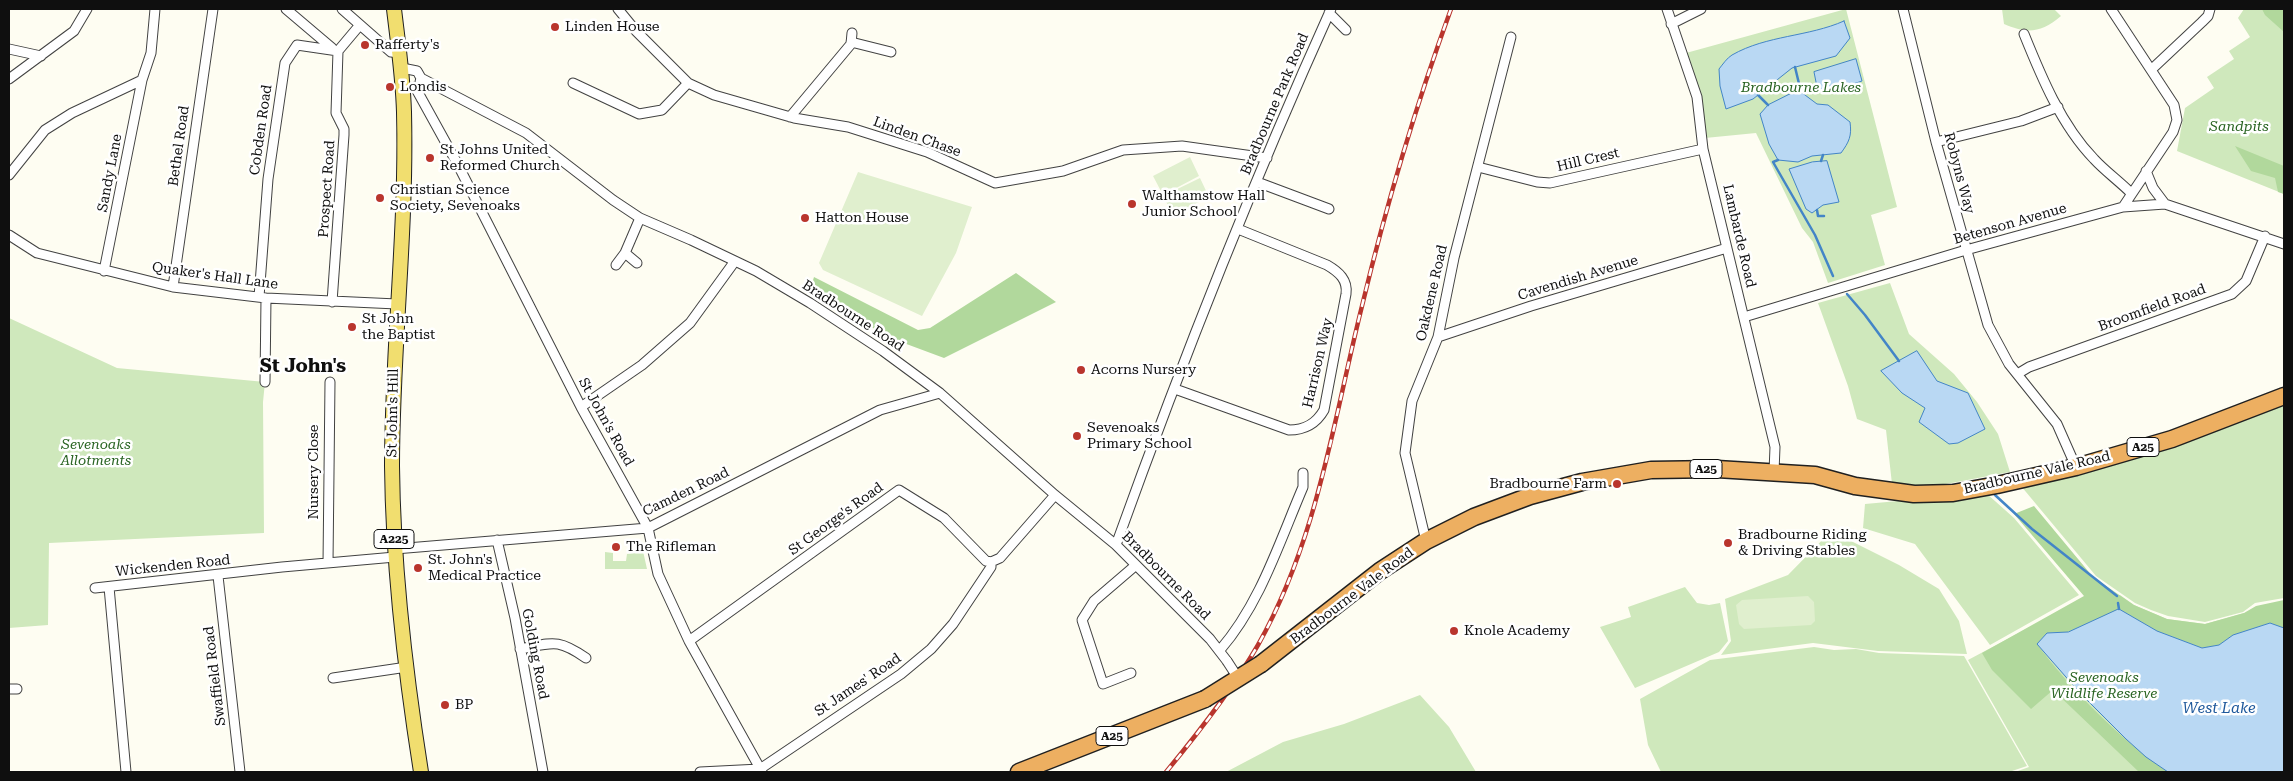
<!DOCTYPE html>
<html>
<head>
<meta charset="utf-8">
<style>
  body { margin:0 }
  #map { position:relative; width:2293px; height:781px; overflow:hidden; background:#fefdf2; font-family:"Roboto Serif",serif }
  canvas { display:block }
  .frame { position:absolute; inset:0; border:10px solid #0f0f0f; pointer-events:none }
</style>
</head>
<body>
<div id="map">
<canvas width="2293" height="781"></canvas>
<div class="frame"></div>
</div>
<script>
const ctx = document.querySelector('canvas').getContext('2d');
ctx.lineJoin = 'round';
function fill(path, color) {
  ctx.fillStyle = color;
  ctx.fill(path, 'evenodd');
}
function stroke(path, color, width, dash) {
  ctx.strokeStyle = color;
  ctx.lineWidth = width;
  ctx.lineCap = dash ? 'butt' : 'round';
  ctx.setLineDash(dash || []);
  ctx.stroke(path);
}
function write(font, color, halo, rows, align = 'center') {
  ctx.font = font + ' "Roboto Serif",serif';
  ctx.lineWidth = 5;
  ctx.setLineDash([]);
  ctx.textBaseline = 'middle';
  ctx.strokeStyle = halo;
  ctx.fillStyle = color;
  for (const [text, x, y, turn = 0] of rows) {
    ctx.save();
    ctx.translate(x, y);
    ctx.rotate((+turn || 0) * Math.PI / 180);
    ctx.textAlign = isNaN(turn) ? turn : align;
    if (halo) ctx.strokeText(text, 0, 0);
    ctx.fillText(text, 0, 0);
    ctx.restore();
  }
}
const green = new Path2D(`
  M 1846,9 L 1897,207 L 1871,215 L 1885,265 L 1828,283 L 1813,242 L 1802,228 L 1756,133 L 1705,138 L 1686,53 Z
  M 2002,9 L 2054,9 L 2061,16 C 2041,33 2027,34 2004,24 Z
  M 2244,9 L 2284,9 L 2284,194 L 2177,151 L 2185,108 L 2214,88 L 2207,77 L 2234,59 L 2229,51 L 2250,37 L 2238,18 Z
  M 1890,283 L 1909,334 L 1954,374 L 1977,402 L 1998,434 L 2010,472 L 1914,490 L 1892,484 L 1886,430 L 1857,419 L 1848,386 L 1818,303 Z
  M 9,318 L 117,368 L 265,382 L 263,402 L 264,533 L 49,543 L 48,625 L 9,628 Z
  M 2284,403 L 2284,598 L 2255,603 L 2243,612 L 2205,622 L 2168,616 L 2151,610 L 2135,603 L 2096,576 L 2021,486 Z
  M 1986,493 L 2014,518 L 2079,595 L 1990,645 L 1915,544 L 1863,528 L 1865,504 Z
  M 1831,531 L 1899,565 L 1939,589 L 1959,621 L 1967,654 L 1878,651 L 1813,643 L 1721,655 L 1731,641 L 1725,599 L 1788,575 Z
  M 643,551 L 647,569 L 605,569 L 605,552 L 613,553 L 613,561 L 626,561 L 627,554 Z
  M 1685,587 L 1697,603 L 1709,605 L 1720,603 L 1728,641 L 1719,652 L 1635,688 L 1600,627 L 1631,617 L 1628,607 Z
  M 2092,594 L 2120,595 L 2134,605 L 2167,619 L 2205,624 L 2244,613 L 2284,615 L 2284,772 L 2015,772 L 2029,767 L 1968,660 Z
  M 1814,647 L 1834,650 L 1856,649 L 1879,653 L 1964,656 L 2027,766 L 2009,772 L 1661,772 L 1648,745 L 1640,699 L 1710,660 Z
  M 1420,695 L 1449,727 L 1476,772 L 1226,772 L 1283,742 L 1344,724 Z`);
const forest = new Path2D(`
  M 2262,9 L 2284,9 L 2284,32 L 2265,15 Z
  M 2235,146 L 2284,166 L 2284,194 L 2278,192 L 2275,178 L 2251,171 Z
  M 1016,273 L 1056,302 L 944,358 L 893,339 L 809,293 L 814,277 L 918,330 L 930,328 Z
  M 2034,506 L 2093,577 L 2134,605 L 2167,619 L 2205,624 L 2244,613 L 2256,606 L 2284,600 L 2284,628 L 2270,623 L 2233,635 L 2219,645 L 2202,648 L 2157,631 L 2119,609 L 2068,632 L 2047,633 L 2037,644 C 2073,692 2119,738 2168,772 L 2139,772 L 2053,690 L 2031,709 L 1992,670 L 1982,653 L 2084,596 L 2014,514 Z`);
const pitch = new Path2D(`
  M 1190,157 L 1199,176 L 1163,195 L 1153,176 Z
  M 858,172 L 972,207 L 956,253 L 922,316 L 823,270 L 819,263 Z
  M 1200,178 L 1209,197 L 1173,215 L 1163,196 Z
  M 1808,596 L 1814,602 L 1815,621 L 1811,625 L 1744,629 L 1739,624 L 1736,605 L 1742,600 Z`);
const water = new Path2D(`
  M 1844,21 L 1850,38 L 1836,56 L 1792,68 L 1753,99 L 1726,109 L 1720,86 L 1719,69 C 1723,64 1727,58 1732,55 C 1767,35 1808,37 1844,21 Z
  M 1856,59 L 1862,81 L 1836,90 L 1818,92 L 1814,72 Z
  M 1794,92 L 1801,92 L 1817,104 L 1828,105 L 1850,122 C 1852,136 1849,142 1841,153 L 1812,156 L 1798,162 L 1778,160 L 1769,144 L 1760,114 L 1768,105 Z
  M 1827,161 L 1839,202 L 1823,205 L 1812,213 L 1806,209 L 1789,169 L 1812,162 Z
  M 1917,351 L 1937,381 L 1968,393 L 1985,429 L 1958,443 L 1949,444 L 1919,422 L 1925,408 L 1902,393 L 1881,371 Z
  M 2119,609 L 2157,631 L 2202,648 L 2219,645 L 2233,635 L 2270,623 L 2284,628 L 2284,772 L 2168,772 L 2146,757 L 2126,739 L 2080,693 L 2037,644 L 2047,633 L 2068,632 Z`);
const stream = new Path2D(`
  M 1795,67 L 1801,92
  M 1758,95 L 1768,105
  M 1778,160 L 1773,162 L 1815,235 L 1833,276
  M 1821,161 L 1823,155
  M 1817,210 L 1818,216 L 1824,216
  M 1847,294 L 1865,315 L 1899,361
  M 1995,495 L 2032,529 L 2117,596
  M 2118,603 L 2119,609`);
const street = new Path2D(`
  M 286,9 L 332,48
  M 342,9 L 391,52 L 400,53
  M 618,9 L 636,31 L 688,83 L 714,95 L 794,118 L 848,127 L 927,152 L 995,183 L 1063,171 L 1123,150 L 1182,146 L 1267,158
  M 1667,9 L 1697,97 L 1703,149 L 1775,447 L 1774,472
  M 1903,9 L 1936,142 L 1988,325 L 2009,364 L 2057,424 L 2076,467
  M 2111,9 L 2174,105 L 2177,120 L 2173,132 L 2123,207
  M 1329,13 L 1346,30
  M 1671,24 L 1701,9
  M 2024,34 C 2041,76 2061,125 2094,159 C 2105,171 2119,181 2131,193
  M 851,42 L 891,52
  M 9,49 L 41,56
  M 402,68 L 417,71 L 421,78 L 420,82
  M 2152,69 L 2202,22 L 2208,16 L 2210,9
  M 421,78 L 526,133 L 613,200 L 640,218 L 691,240 L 756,271 L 810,303 L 883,351 L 940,393 L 1055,495 L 1116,545 L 1210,639 L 1227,661
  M 9,79 L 74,31 L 87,9
  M 573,83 L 639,114 L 662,110 L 688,83
  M 415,87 L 457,163 L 581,407 L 648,528 L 658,574 L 689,641 L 762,772
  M 790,117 L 851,44 L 852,33
  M 1936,142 L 2021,121 L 2058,107
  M 1478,167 L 1537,182 L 1550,183 L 1703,149
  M 2146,171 L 2153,188 L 2165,204
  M 9,175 L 45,130 L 72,113 L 142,80 L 151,53 L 155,9
  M 1257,182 L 1329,209
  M 9,235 L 37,253 L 173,287 L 266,298 L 397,304
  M 625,253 L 637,263
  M 616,265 L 625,253 L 640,218
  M 104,271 L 142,80
  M 173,287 L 213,9
  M 259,297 L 268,179 L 285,63 L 297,45 L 338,51 L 359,26
  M 332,302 L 344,135 L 344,129 L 336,113 L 338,51
  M 1744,317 L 1966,250 L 2123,207 L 2165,204 L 2284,244
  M 1438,337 L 1531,306 L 1727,248
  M 2019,373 L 2029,367 L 2232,294 L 2246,281 L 2265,236
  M 265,382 L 266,298
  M 1175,389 L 1289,430 C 1305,430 1316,424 1324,410 L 1346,294 C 1348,280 1339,272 1327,265 L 1238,229
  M 581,407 L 642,365 L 690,323 L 735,261
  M 497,540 L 515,618 L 543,772
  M 1426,541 L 1405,453 L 1412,401 L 1438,337 L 1454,258 L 1511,37
  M 1116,545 C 1181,364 1252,184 1331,9
  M 395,549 L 648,528 L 880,410 L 940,393
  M 328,563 L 330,382
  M 218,576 L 240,772
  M 109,587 L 126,772
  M 95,588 L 282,567 L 395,557
  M 689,641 L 899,490 L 944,518 L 986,561 L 991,562 L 1000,558 L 1055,495
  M 520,649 C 553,643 557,638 586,658
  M 1220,650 C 1260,604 1279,543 1303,487 L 1303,473
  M 1131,673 L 1103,684 L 1082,620 L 1094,601 L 1136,565
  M 333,678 L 407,667
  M 9,689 L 17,689
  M 700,772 L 760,769 L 901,674 L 931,649 L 953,624 L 991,567 L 991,562`);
const primary = new Path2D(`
  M 394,9 C 398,43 403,77 404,112 C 407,230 392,348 392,466 C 393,568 405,671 421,772`);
const highway = new Path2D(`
  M 1261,664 L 1380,571 L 1426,541 L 1474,517 L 1530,496 L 1582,482 L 1651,470 L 1717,469 L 1815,475 L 1855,486 L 1914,494 L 1953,493 L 1997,485 L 2076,467 L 2172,439 L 2284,396
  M 1019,772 L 1205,699`);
const rail = new Path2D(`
  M 1166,772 C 1199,732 1232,690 1258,645 C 1318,538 1333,422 1362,306 C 1386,206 1416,105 1451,9`);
const streetBridge = new Path2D(`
  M 1227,661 L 1238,678`);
const highwayBridge = new Path2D(`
  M 1205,699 L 1261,664`);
const markers = [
  [555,27,5,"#b9352d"],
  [365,45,5,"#b9352d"],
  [390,87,5,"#b9352d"],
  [430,158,5,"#b9352d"],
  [380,198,5,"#b9352d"],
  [1132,204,5,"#b9352d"],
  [805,218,5,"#b9352d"],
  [352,327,5,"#b9352d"],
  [1081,370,5,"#b9352d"],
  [1077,436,5,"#b9352d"],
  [1617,484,5,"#b9352d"],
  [1728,543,5,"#b9352d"],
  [616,547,5,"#b9352d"],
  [418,568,5,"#b9352d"],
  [1454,631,5,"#b9352d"],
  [445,705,5,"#b9352d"]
];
const shields = [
  [2143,447,32],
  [1706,469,32],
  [394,539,40],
  [1112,736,32]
];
const shieldNames = [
  ["A25",2143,447],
  ["A25",1706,469],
  ["A225",394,539],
  ["A25",1112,736]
];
const poiNames = [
  ["Linden House",565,27],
  ["Rafferty's",375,45],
  ["Londis",400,87],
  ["St Johns United",440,150],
  ["Reformed Church",440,166],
  ["Christian Science",390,190],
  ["Society, Sevenoaks",390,206],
  ["Walthamstow Hall",1142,196],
  ["Junior School",1142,212],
  ["Hatton House",815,218],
  ["St John",362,319],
  ["the Baptist",362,335],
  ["Acorns Nursery",1091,370],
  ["Sevenoaks",1087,428],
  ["Primary School",1087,444],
  ["Bradbourne Farm",1607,484,"right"],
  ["Bradbourne Riding",1738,535],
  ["& Driving Stables",1738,551],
  ["The Rifleman",626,547],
  ["St. John's",428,560],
  ["Medical Practice",428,576],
  ["Knole Academy",1464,631],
  ["BP",455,705]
];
const parkNames = [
  ["Bradbourne Lakes",1801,88],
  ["Sandpits",2239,127],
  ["Sevenoaks",96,445],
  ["Allotments",96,461],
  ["Sevenoaks",2104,678],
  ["Wildlife Reserve",2104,694]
];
const streetNames = [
  ["Bradbourne Park Road",1275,104,-67],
  ["Cobden Road",261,130,-82],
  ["Linden Chase",917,137,20],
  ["Bethel Road",179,146,-82],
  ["Hill Crest",1588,160,-13],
  ["Sandy Lane",110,173,-79],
  ["Robyns Way",1959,173,75],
  ["Prospect Road",327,189,-86],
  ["Betenson Avenue",2010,224,-16],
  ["Lambarde Road",1739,236,77],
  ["Quaker's Hall Lane",215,276,8],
  ["Cavendish Avenue",1578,278,-17],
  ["Oakdene Road",1432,293,-77],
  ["Broomfield Road",2152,308,-20],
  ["Bradbourne Road",853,316,33],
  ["Harrison Way",1318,363,-77],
  ["St John's Hill",393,413,-89],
  ["St John's Road",606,422,61],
  ["Nursery Close",314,472,-90],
  ["Bradbourne Vale Road",2037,473,-13],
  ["Camden Road",686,492,-26],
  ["St George's Road",836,519,-36],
  ["Wickenden Road",173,566,-6],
  ["Bradbourne Road",1166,576,45],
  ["Bradbourne Vale Road",1352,596,-37],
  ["Golding Road",535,654,79],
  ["Swaffield Road",215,676,-97],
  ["St James' Road",858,685,-34]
];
const waterNames = [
  ["West Lake",2219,709]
];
const districtNames = [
  ["St John's",303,366]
];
fill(green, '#cfe8bc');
fill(forest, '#b1d89c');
fill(pitch, '#e0efce');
fill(water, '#b9d8f3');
stroke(water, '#4385c7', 1);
stroke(stream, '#4385c7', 2.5);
stroke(street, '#424242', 11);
stroke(primary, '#202020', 16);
stroke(highway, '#202020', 19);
stroke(street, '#fff', 9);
stroke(primary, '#f1de6f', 14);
stroke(highway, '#edaf61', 16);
stroke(rail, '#b9352d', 4.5);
stroke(rail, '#fff', 2.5, [8]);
stroke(streetBridge, '#424242', 11, []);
stroke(highwayBridge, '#202020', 19, []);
stroke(streetBridge, '#fff', 9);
stroke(highwayBridge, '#edaf61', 16);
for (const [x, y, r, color] of markers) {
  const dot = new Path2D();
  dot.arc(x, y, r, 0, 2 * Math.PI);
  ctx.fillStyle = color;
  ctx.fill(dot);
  stroke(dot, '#fff', 2);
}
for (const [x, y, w] of shields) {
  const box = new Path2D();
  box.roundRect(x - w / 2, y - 9.5, w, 19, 4);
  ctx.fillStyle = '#fff';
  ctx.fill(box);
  stroke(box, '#0f0f0f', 1);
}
write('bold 12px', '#0f0f0f', null, shieldNames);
write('14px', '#0f0f0f', '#fff', poiNames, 'left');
write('italic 14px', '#296422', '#fff', parkNames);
write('14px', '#0f0f0f', '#fff', streetNames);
write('italic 15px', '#1e589b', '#fff', waterNames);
write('bold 19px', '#0f0f0f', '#fff', districtNames);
</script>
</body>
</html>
